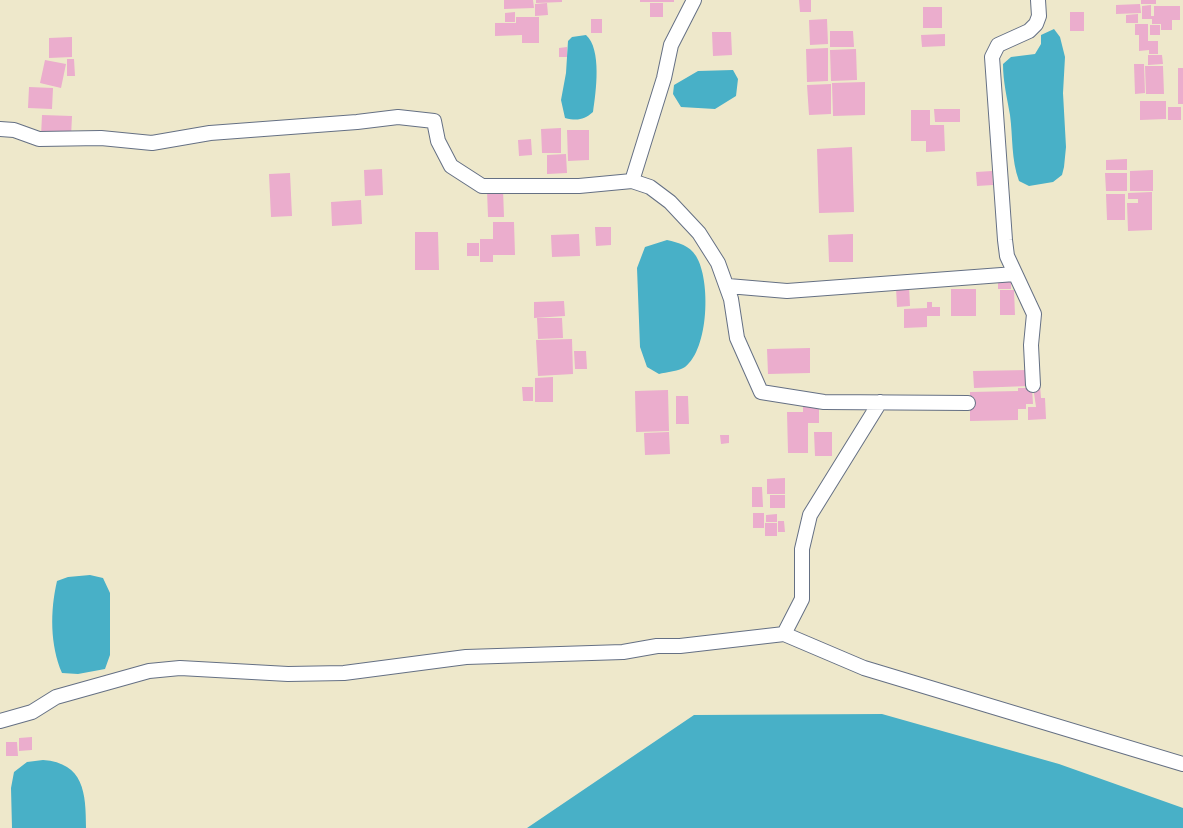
<!DOCTYPE html>
<html>
<head>
<meta charset="utf-8">
<style>
  body { margin:0 }
  canvas { display:block; background:#eee8cb }
</style>
</head>
<body>
<canvas width="1183" height="828"></canvas>
<script>
const ctx = document.querySelector('canvas').getContext('2d');
ctx.lineJoin = 'round';
function fill(path, color) {
  ctx.fillStyle = color;
  ctx.fill(path, 'evenodd');
}
function stroke(path, color, width, dash) {
  ctx.strokeStyle = color;
  ctx.lineWidth = width;
  ctx.lineCap = dash ? 'butt' : 'round';
  ctx.setLineDash(dash || []);
  ctx.stroke(path);
}
const water = new Path2D(`
  M 1054,29 L 1060,37 L 1065,57 L 1063,93 L 1066,147 L 1064,167 L 1062,175 L 1053,182 L 1029,186 L 1019,181 C 1011,159 1013,137 1010,115 C 1007,97 1003,82 1003,64 L 1011,57 L 1035,54 L 1041,44 L 1041,35 Z
  M 586,35 C 602,49 596,92 593,112 C 584,120 577,121 565,118 L 561,100 L 566,73 L 568,41 L 572,37 Z
  M 733,70 L 738,79 L 736,96 L 715,109 L 681,107 L 673,94 L 674,85 L 698,71 Z
  M 667,240 C 679,243 689,245 696,256 C 711,280 709,349 685,367 C 680,371 666,372 659,374 L 647,367 L 640,347 L 637,268 L 645,247 Z
  M 90,575 L 103,578 L 110,593 L 110,655 L 105,669 L 78,674 L 62,673 C 50,645 50,611 57,581 L 68,577 Z
  M 882,714 L 1059,764 L 1183,808 L 1183,828 L 527,828 L 694,715 Z
  M 43,760 C 84,763 86,793 86,828 L 12,828 L 11,788 L 14,772 L 27,762 Z`);
const building = new Path2D(`
  M 504,0 L 533,0 L 534,8 L 504,9 Z
  M 536,0 L 562,0 L 562,2 L 536,3 Z
  M 640,0 L 674,0 L 674,2 L 640,2 Z
  M 799,0 L 811,0 L 811,12 L 800,12 Z
  M 1141,0 L 1156,0 L 1156,4 L 1141,4 Z
  M 547,3 L 548,15 L 535,16 L 535,4 Z
  M 650,3 L 663,3 L 663,17 L 650,17 Z
  M 1140,4 L 1141,13 L 1116,14 L 1116,5 Z
  M 1151,5 L 1151,16 L 1154,16 L 1154,6 L 1180,6 L 1180,20 L 1172,20 L 1172,30 L 1161,30 L 1161,24 L 1152,24 L 1152,19 L 1142,19 L 1142,6 Z
  M 923,7 L 942,7 L 942,28 L 923,28 Z
  M 515,12 L 515,22 L 505,22 L 505,13 Z
  M 1070,12 L 1084,12 L 1084,31 L 1070,31 Z
  M 1138,14 L 1138,23 L 1126,23 L 1126,15 Z
  M 516,17 L 539,17 L 539,43 L 522,43 L 522,35 L 495,36 L 495,23 L 516,23 Z
  M 591,19 L 602,19 L 602,33 L 591,33 Z
  M 827,19 L 828,44 L 810,45 L 809,20 Z
  M 1135,24 L 1148,24 L 1148,41 L 1158,41 L 1158,54 L 1149,54 L 1149,50 L 1139,51 L 1139,35 L 1135,35 Z
  M 1150,25 L 1160,25 L 1160,35 L 1150,35 Z
  M 830,31 L 853,31 L 854,47 L 830,47 Z
  M 712,32 L 731,32 L 732,55 L 713,56 Z
  M 945,34 L 945,46 L 922,47 L 921,35 Z
  M 72,37 L 72,57 L 49,58 L 49,38 Z
  M 567,47 L 567,57 L 559,57 L 559,48 Z
  M 828,48 L 828,81 L 807,82 L 806,49 Z
  M 856,49 L 857,80 L 831,81 L 830,50 Z
  M 1148,55 L 1162,55 L 1163,64 L 1148,65 Z
  M 67,59 L 74,59 L 75,76 L 67,76 Z
  M 45,60 L 66,64 L 61,88 L 40,83 Z
  M 1134,64 L 1144,64 L 1145,93 L 1135,94 Z
  M 1145,66 L 1163,66 L 1164,94 L 1146,94 Z
  M 1178,68 L 1183,68 L 1183,104 L 1178,104 Z
  M 865,82 L 865,115 L 833,116 L 832,83 Z
  M 831,84 L 831,114 L 809,115 L 807,85 Z
  M 29,87 L 53,88 L 52,109 L 28,108 Z
  M 1140,101 L 1166,101 L 1166,119 L 1140,120 Z
  M 1168,107 L 1181,107 L 1181,120 L 1168,120 Z
  M 934,109 L 960,109 L 960,122 L 935,122 Z
  M 911,110 L 930,110 L 930,125 L 944,125 L 945,151 L 926,152 L 926,141 L 911,141 Z
  M 42,115 L 72,116 L 71,137 L 41,136 Z
  M 561,128 L 561,153 L 542,153 L 541,129 Z
  M 567,130 L 589,130 L 589,160 L 568,161 Z
  M 531,139 L 532,155 L 519,156 L 518,140 Z
  M 852,147 L 854,212 L 819,213 L 817,149 Z
  M 566,154 L 567,173 L 547,174 L 547,155 Z
  M 1127,159 L 1127,170 L 1106,170 L 1106,160 Z
  M 382,169 L 383,195 L 365,196 L 364,170 Z
  M 1153,170 L 1153,191 L 1130,191 L 1130,171 Z
  M 992,171 L 993,185 L 977,186 L 976,172 Z
  M 290,173 L 292,216 L 271,217 L 269,174 Z
  M 1105,173 L 1127,173 L 1127,191 L 1106,191 Z
  M 503,189 L 504,217 L 488,217 L 487,190 Z
  M 1152,192 L 1152,230 L 1128,231 L 1127,203 L 1138,203 L 1138,199 L 1128,199 L 1128,193 Z
  M 1106,194 L 1125,194 L 1125,220 L 1107,220 Z
  M 361,200 L 362,224 L 332,226 L 331,202 Z
  M 493,222 L 514,222 L 515,255 L 493,255 L 493,262 L 480,262 L 480,239 L 493,239 Z
  M 595,227 L 611,227 L 611,245 L 596,246 Z
  M 415,232 L 438,232 L 439,270 L 415,270 Z
  M 579,234 L 580,256 L 552,257 L 551,235 Z
  M 853,234 L 853,262 L 829,262 L 828,235 Z
  M 467,243 L 479,243 L 479,256 L 467,256 Z
  M 998,277 L 1011,277 L 1011,289 L 998,289 Z
  M 909,286 L 910,306 L 897,307 L 896,287 Z
  M 951,289 L 976,289 L 976,316 L 951,316 Z
  M 1000,290 L 1014,290 L 1015,315 L 1000,315 Z
  M 564,301 L 565,316 L 534,318 L 534,302 Z
  M 927,302 L 932,302 L 932,307 L 940,307 L 940,316 L 927,316 L 927,327 L 904,328 L 904,309 L 927,308 Z
  M 537,318 L 562,318 L 563,338 L 538,339 Z
  M 572,339 L 573,374 L 538,376 L 536,340 Z
  M 810,348 L 810,373 L 768,374 L 767,349 Z
  M 574,351 L 586,351 L 587,369 L 575,369 Z
  M 1029,370 L 1029,386 L 974,388 L 973,371 Z
  M 553,377 L 553,402 L 535,402 L 535,378 Z
  M 1033,386 L 1040,386 L 1041,398 L 1045,398 L 1046,419 L 1028,420 L 1028,407 L 1036,407 Z
  M 522,387 L 533,387 L 533,401 L 523,401 Z
  M 1018,388 L 1032,388 L 1033,404 L 1026,404 L 1026,409 L 1018,409 L 1018,420 L 970,421 L 970,392 L 1018,391 Z
  M 668,390 L 669,431 L 636,432 L 635,391 Z
  M 676,396 L 688,396 L 689,424 L 676,424 Z
  M 803,405 L 819,405 L 819,423 L 808,423 L 808,453 L 788,453 L 787,412 L 803,412 Z
  M 669,432 L 670,454 L 645,455 L 644,433 Z
  M 814,432 L 832,432 L 832,456 L 815,456 Z
  M 720,435 L 729,435 L 729,443 L 721,444 Z
  M 785,478 L 785,494 L 767,494 L 767,479 Z
  M 752,487 L 762,487 L 763,507 L 752,507 Z
  M 770,495 L 785,495 L 785,508 L 770,508 Z
  M 753,513 L 764,513 L 764,528 L 753,528 Z
  M 777,514 L 777,522 L 766,522 L 766,515 Z
  M 778,521 L 784,521 L 785,532 L 778,532 Z
  M 765,523 L 777,523 L 777,536 L 765,536 Z
  M 32,737 L 32,750 L 19,751 L 19,738 Z
  M 6,742 L 17,742 L 18,756 L 6,756 Z`);
const street = new Path2D(`
  M 0,129 L 14,130 L 39,139 L 101,138 L 152,143 L 210,133 L 357,122 L 398,117 L 434,121 L 438,141 L 451,166 L 482,186 L 579,186 L 632,181 L 650,187 L 670,202 L 699,233 L 718,263 L 731,299 L 737,338 L 761,392 L 824,402 L 968,403
  M 632,181 L 664,78 L 671,45 L 694,0
  M 728,286 L 787,291 L 1015,274
  M 1033,385 L 1031,345 L 1034,314 L 1007,256 L 1005,240 L 992,57 L 998,45 L 1029,31 L 1036,24 L 1039,16 L 1038,0
  M 784,634 L 864,668 L 1183,764
  M 0,721 L 32,712 L 56,697 L 149,671 L 180,668 L 288,674 L 344,673 L 466,657 L 623,652 L 657,646 L 680,646 L 784,634 L 802,599 L 802,549 L 810,515 L 880,402`);
fill(water, '#48b0c7');
fill(building, '#ebadcd');
stroke(street, '#657084', 16);
stroke(street, '#fff', 14);
</script>
</body>
</html>
